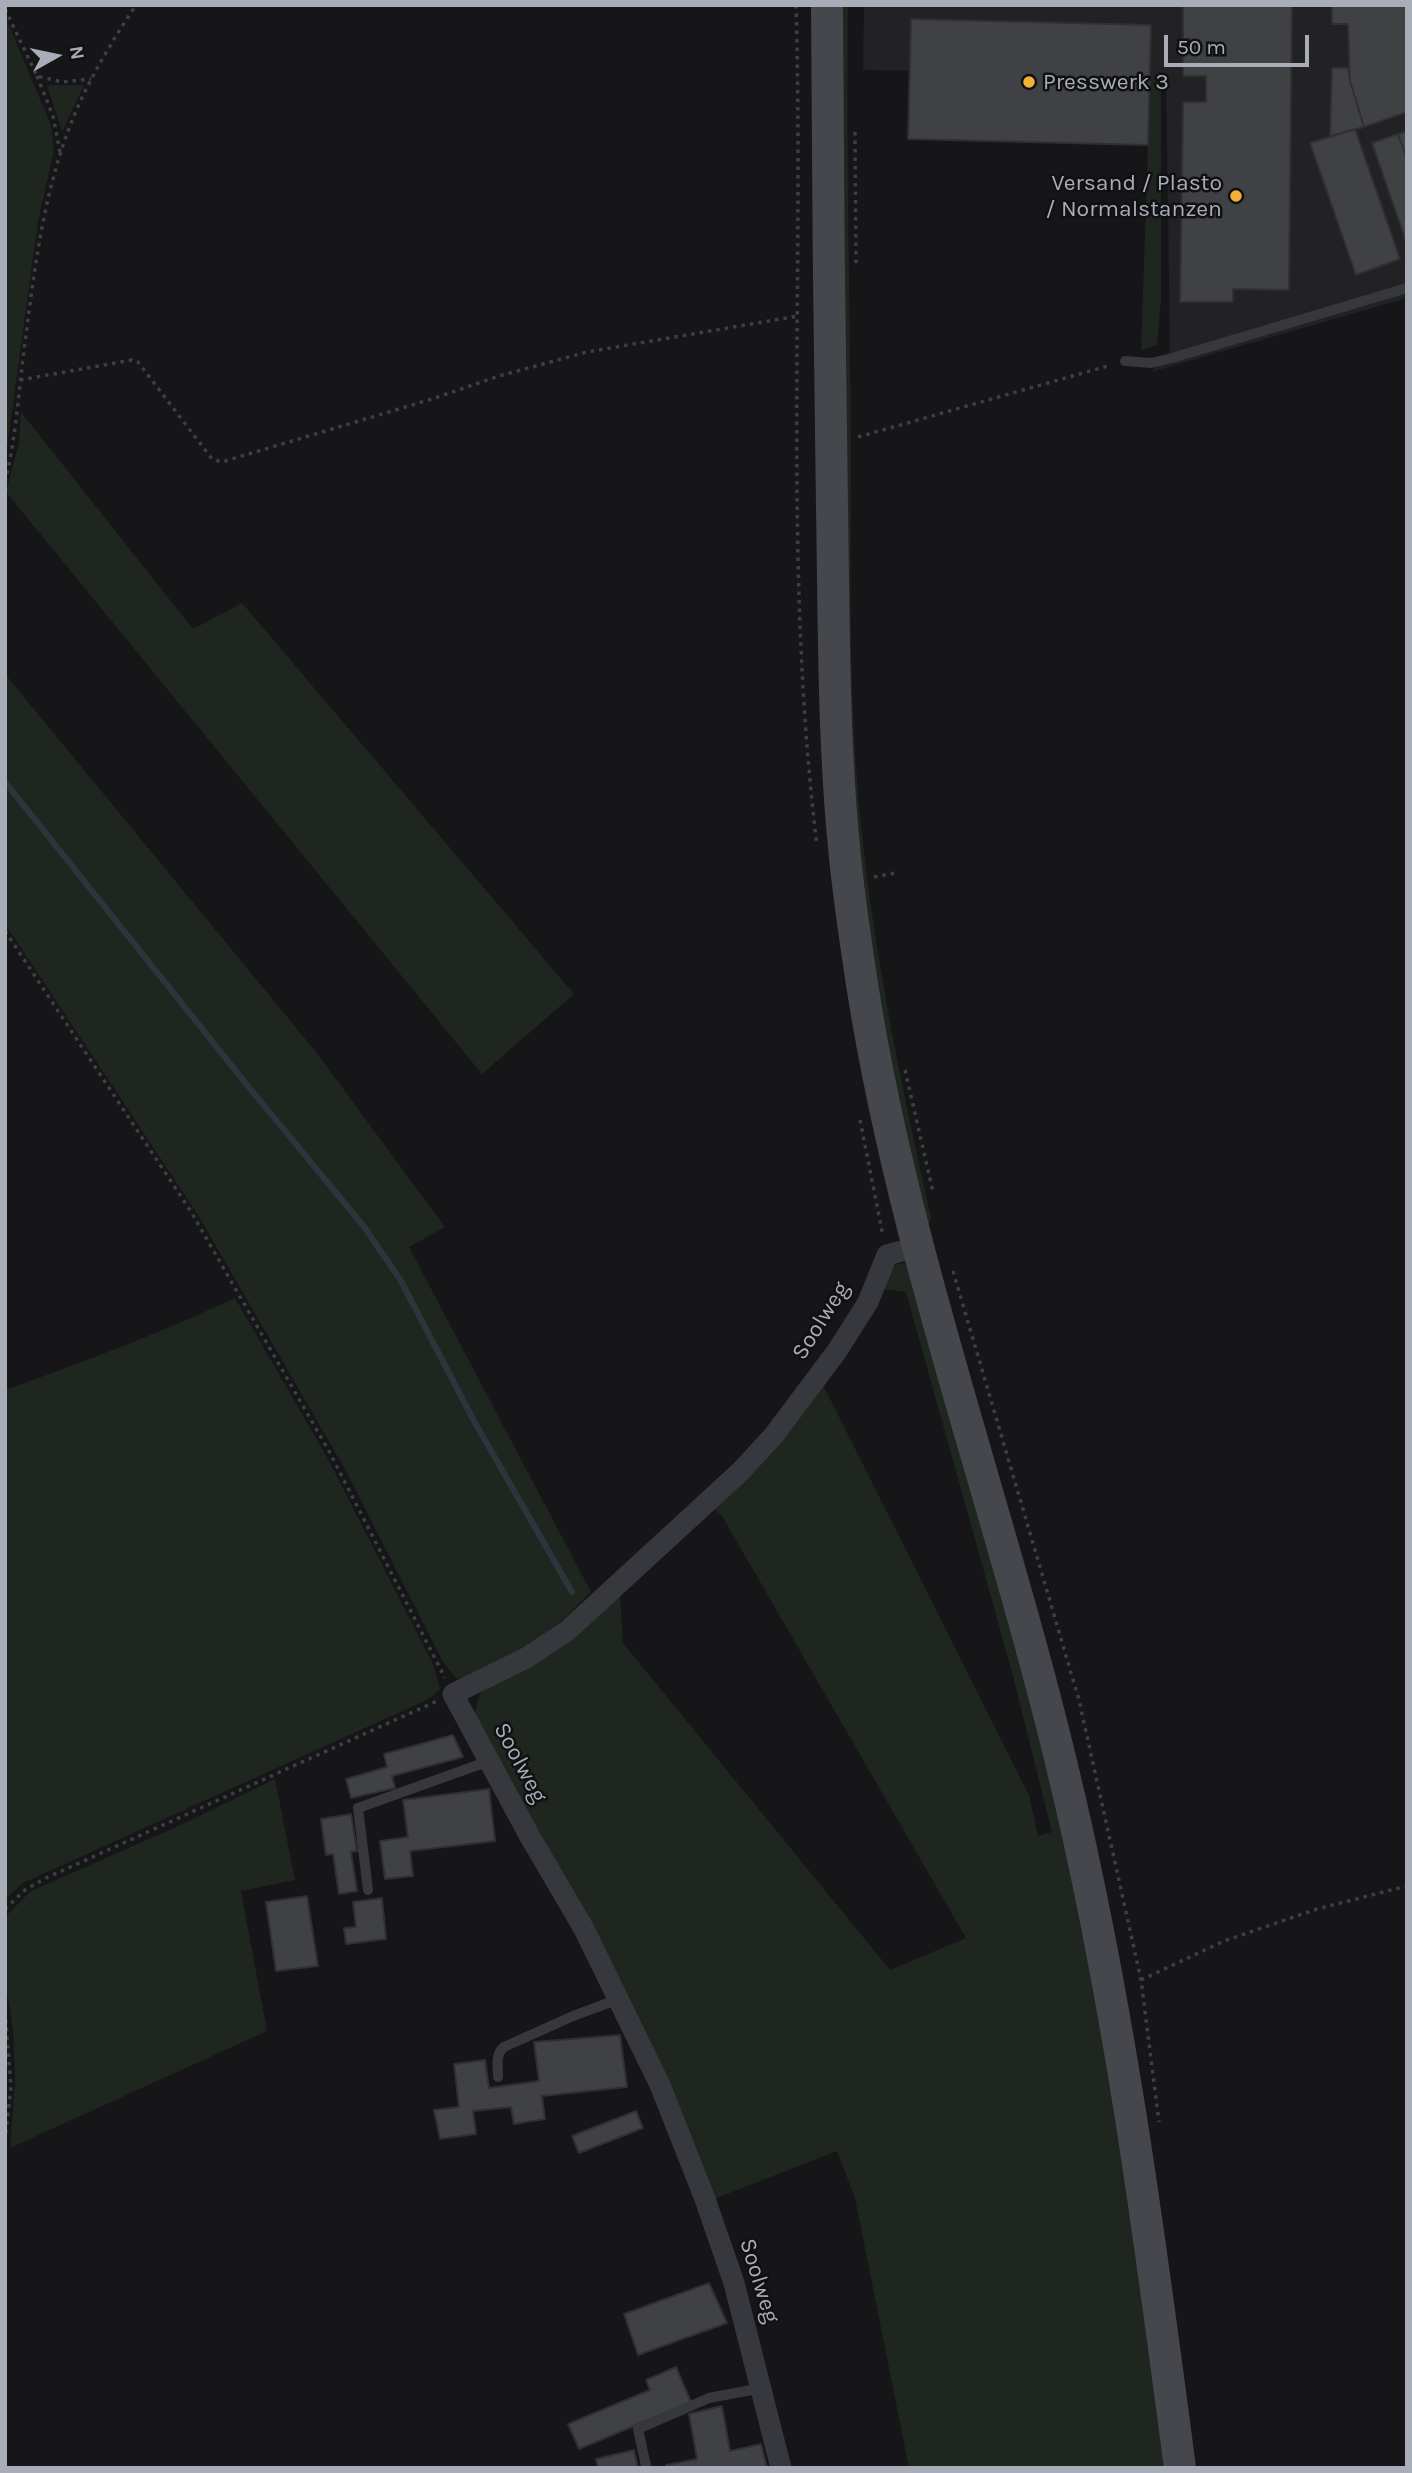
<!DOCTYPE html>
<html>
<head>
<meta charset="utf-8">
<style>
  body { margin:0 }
  #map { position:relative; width:1412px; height:2473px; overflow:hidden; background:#161618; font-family:Karla,sans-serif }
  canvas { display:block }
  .frame { position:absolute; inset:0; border:7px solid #a8adb8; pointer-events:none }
  .north { position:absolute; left:21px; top:21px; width:70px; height:70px; -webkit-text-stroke:5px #111113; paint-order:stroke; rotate:81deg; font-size:19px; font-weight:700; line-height:28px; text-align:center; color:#a8adb8 }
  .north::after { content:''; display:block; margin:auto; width:24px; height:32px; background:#a8adb8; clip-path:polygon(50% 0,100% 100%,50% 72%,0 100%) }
  .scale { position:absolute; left:1164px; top:35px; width:145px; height:32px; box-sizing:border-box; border:4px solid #a8adb8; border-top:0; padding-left:9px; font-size:21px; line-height:24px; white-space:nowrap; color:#a8adb8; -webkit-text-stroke:5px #111113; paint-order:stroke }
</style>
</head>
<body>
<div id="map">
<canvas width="1412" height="2473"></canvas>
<div class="frame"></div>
<div class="north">N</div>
<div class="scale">50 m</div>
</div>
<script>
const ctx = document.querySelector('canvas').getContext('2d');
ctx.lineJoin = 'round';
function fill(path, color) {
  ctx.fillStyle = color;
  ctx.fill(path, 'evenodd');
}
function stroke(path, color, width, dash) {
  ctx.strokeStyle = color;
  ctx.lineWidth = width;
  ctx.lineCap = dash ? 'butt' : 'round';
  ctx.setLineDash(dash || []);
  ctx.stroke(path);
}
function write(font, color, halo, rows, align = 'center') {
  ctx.font = font + ' Karla,sans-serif';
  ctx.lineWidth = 5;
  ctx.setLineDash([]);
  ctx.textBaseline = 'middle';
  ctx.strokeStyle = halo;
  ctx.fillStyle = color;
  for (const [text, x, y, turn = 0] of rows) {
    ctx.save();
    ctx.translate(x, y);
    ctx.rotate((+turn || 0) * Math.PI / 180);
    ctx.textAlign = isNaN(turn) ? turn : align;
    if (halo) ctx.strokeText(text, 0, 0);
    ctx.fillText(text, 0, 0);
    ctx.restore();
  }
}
const built = new Path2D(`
  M 864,5 L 1407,5 L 1407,298 L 1151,372 L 1170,351 L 1166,75 L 863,70 Z`);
const green = new Path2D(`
  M 839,5 L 848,5 C 846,152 850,299 851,446 C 851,568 848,692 860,814 C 873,950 901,1084 931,1218 L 928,1226 L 886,1064 L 850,796 Z
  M 5,16 L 51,125 L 54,151 L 38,221 L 5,463 Z
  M 1148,75 L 1161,75 L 1161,300 L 1157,345 L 1141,351 L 1148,145 Z
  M 47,85 L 84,85 L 62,132 Z
  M 21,412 L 193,629 L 242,603 L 574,994 L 482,1074 L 6,492 L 19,443 Z
  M 5,674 L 316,1052 L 445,1227 L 409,1247 L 591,1592 L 560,1622 L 533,1642 L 469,1679 L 456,1678 L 443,1662 L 346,1471 L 198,1215 L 5,924 Z
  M 908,1262 L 1016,1636 L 1103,2012 L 1167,2468 L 909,2468 L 855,2198 L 837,2151 L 714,2199 L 475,1715 L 478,1698 L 484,1687 L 620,1595 L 623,1643 L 890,1970 L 966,1938 L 722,1516 L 715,1510 L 715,1505 L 822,1383 L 1029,1795 L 1038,1836 L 1052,1832 L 1013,1676 L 906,1292 L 882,1289 L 890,1266 Z
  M 235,1298 L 327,1457 L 433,1664 L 440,1689 L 429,1699 L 23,1883 L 5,1900 L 5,1390 C 83,1362 161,1333 235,1298 Z
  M 275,1779 L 295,1880 L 241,1891 L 267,2031 L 10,2148 L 15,2081 L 13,2030 L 5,1980 L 5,1917 L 31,1891 L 185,1823 Z`);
const stream = new Path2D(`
  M 5,782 L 243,1080 L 365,1228 L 401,1281 L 474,1421 L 572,1592`);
const building = new Path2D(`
  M 1183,5 L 1292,5 L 1289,290 L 1233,289 L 1233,302 L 1180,302 L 1183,102 L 1206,102 L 1206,76 L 1183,76 Z
  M 1332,5 L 1407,5 L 1407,112 L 1364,127 L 1350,81 L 1348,24 L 1332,24 Z
  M 911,19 L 1151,25 L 1148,145 L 908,139 Z
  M 1332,68 L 1348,68 L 1350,81 L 1364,127 L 1330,136 Z
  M 1355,129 L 1400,259 L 1356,275 L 1310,143 Z
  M 1407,131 L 1407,159 L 1398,134 Z
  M 1398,134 L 1407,159 L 1407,244 L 1372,143 Z
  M 453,1735 L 463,1757 L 392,1776 L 395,1788 L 351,1798 L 346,1779 L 387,1767 L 384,1754 Z
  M 489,1789 L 495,1841 L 410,1851 L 413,1876 L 385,1879 L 380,1841 L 408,1837 L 403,1800 Z
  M 351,1814 L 357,1851 L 351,1852 L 357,1891 L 339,1894 L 333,1854 L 326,1855 L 321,1819 Z
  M 307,1896 L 318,1966 L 276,1971 L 266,1902 Z
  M 382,1898 L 386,1939 L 346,1944 L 344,1928 L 356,1927 L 353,1902 Z
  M 620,2035 L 627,2087 L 542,2096 L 545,2119 L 514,2124 L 511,2107 L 473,2111 L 476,2134 L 440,2139 L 434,2110 L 459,2107 L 454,2064 L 485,2060 L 489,2088 L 539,2081 L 534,2042 Z
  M 636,2111 L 643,2128 L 579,2153 L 572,2136 Z
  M 709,2283 L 727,2323 L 638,2355 L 624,2314 Z
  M 676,2367 L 691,2402 L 579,2449 L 568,2424 L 650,2390 L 646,2380 Z
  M 722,2406 L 730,2451 L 761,2444 L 767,2468 L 667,2468 L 666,2465 L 697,2459 L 689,2414 Z
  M 634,2450 L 638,2468 L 598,2468 L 596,2459 Z`);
const path = new Path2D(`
  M 796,5 C 804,285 783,568 817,846
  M 5,9 L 37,76 L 62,82 L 91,79
  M 37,76 L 53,116 L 60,152
  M 855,132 L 856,264
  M 20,380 L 132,360 L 138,362 L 212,459 L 222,462 L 432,399 L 499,376 L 587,352 L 798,316
  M 858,437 L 1111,365
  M 5,482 C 17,434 19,384 26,335 C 37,248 49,157 92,78 C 105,53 120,29 136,5
  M 874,877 L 895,873
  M 5,931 L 190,1210 L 329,1451 L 445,1678
  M 905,1070 L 933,1192
  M 860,1120 L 883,1236
  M 953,1271 L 1079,1700 L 1141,1980 L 1159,2122
  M 5,1909 L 25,1890 L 46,1878 L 437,1701
  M 1141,1980 L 1224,1941 L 1317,1909 L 1407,1886
  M 5,2011 L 11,2087 L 5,2140`);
const service = new Path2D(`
  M 1125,361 L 1151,363 L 1172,358 L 1407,288
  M 368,1890 L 358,1808 L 489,1761
  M 498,2077 C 498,2066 495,2054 504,2047 L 573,2016 L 619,1999
  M 646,2466 L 638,2429 L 709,2398 L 762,2388`);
const minor = new Path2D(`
  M 781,2468 L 734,2283 L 705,2199 L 660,2085 L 584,1929 L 529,1835 L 453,1694 L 526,1658 L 567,1631 L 741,1471 L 774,1435 L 837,1351 L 868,1302 L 887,1255 L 917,1247`);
const secondary = new Path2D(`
  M 827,5 C 828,173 829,340 832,508 C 834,621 833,734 844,847 C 848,892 855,938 862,984 C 903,1249 998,1502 1061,1762 C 1118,1995 1149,2231 1180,2468`);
const markers = [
  [1029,82,7,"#f2b134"],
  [1236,196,7,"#f2b134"]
];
const poiNames = [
  ["Presswerk 3",1043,82],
  ["Versand / Plasto",1222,183,"right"],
  ["/ Normalstanzen",1222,209,"right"]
];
const streetNames = [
  ["Soolweg",821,1321,-58],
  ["Soolweg",520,1763,62],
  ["Soolweg",759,2281,73]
];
fill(built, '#222225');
fill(green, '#1e261f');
stroke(stream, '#2c353c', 6);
fill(building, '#404145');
stroke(building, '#303034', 2);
stroke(path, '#3d3f44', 3.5, [3.5, 5]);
stroke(service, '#37383d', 10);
stroke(minor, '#37383d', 21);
stroke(secondary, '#45474d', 32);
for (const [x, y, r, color] of markers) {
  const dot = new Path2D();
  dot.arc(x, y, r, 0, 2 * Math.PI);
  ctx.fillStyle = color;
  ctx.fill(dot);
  stroke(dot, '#111113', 2.5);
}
write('23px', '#a8adb8', '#111113', poiNames, 'left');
write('23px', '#a8adb8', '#111113', streetNames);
</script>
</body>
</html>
